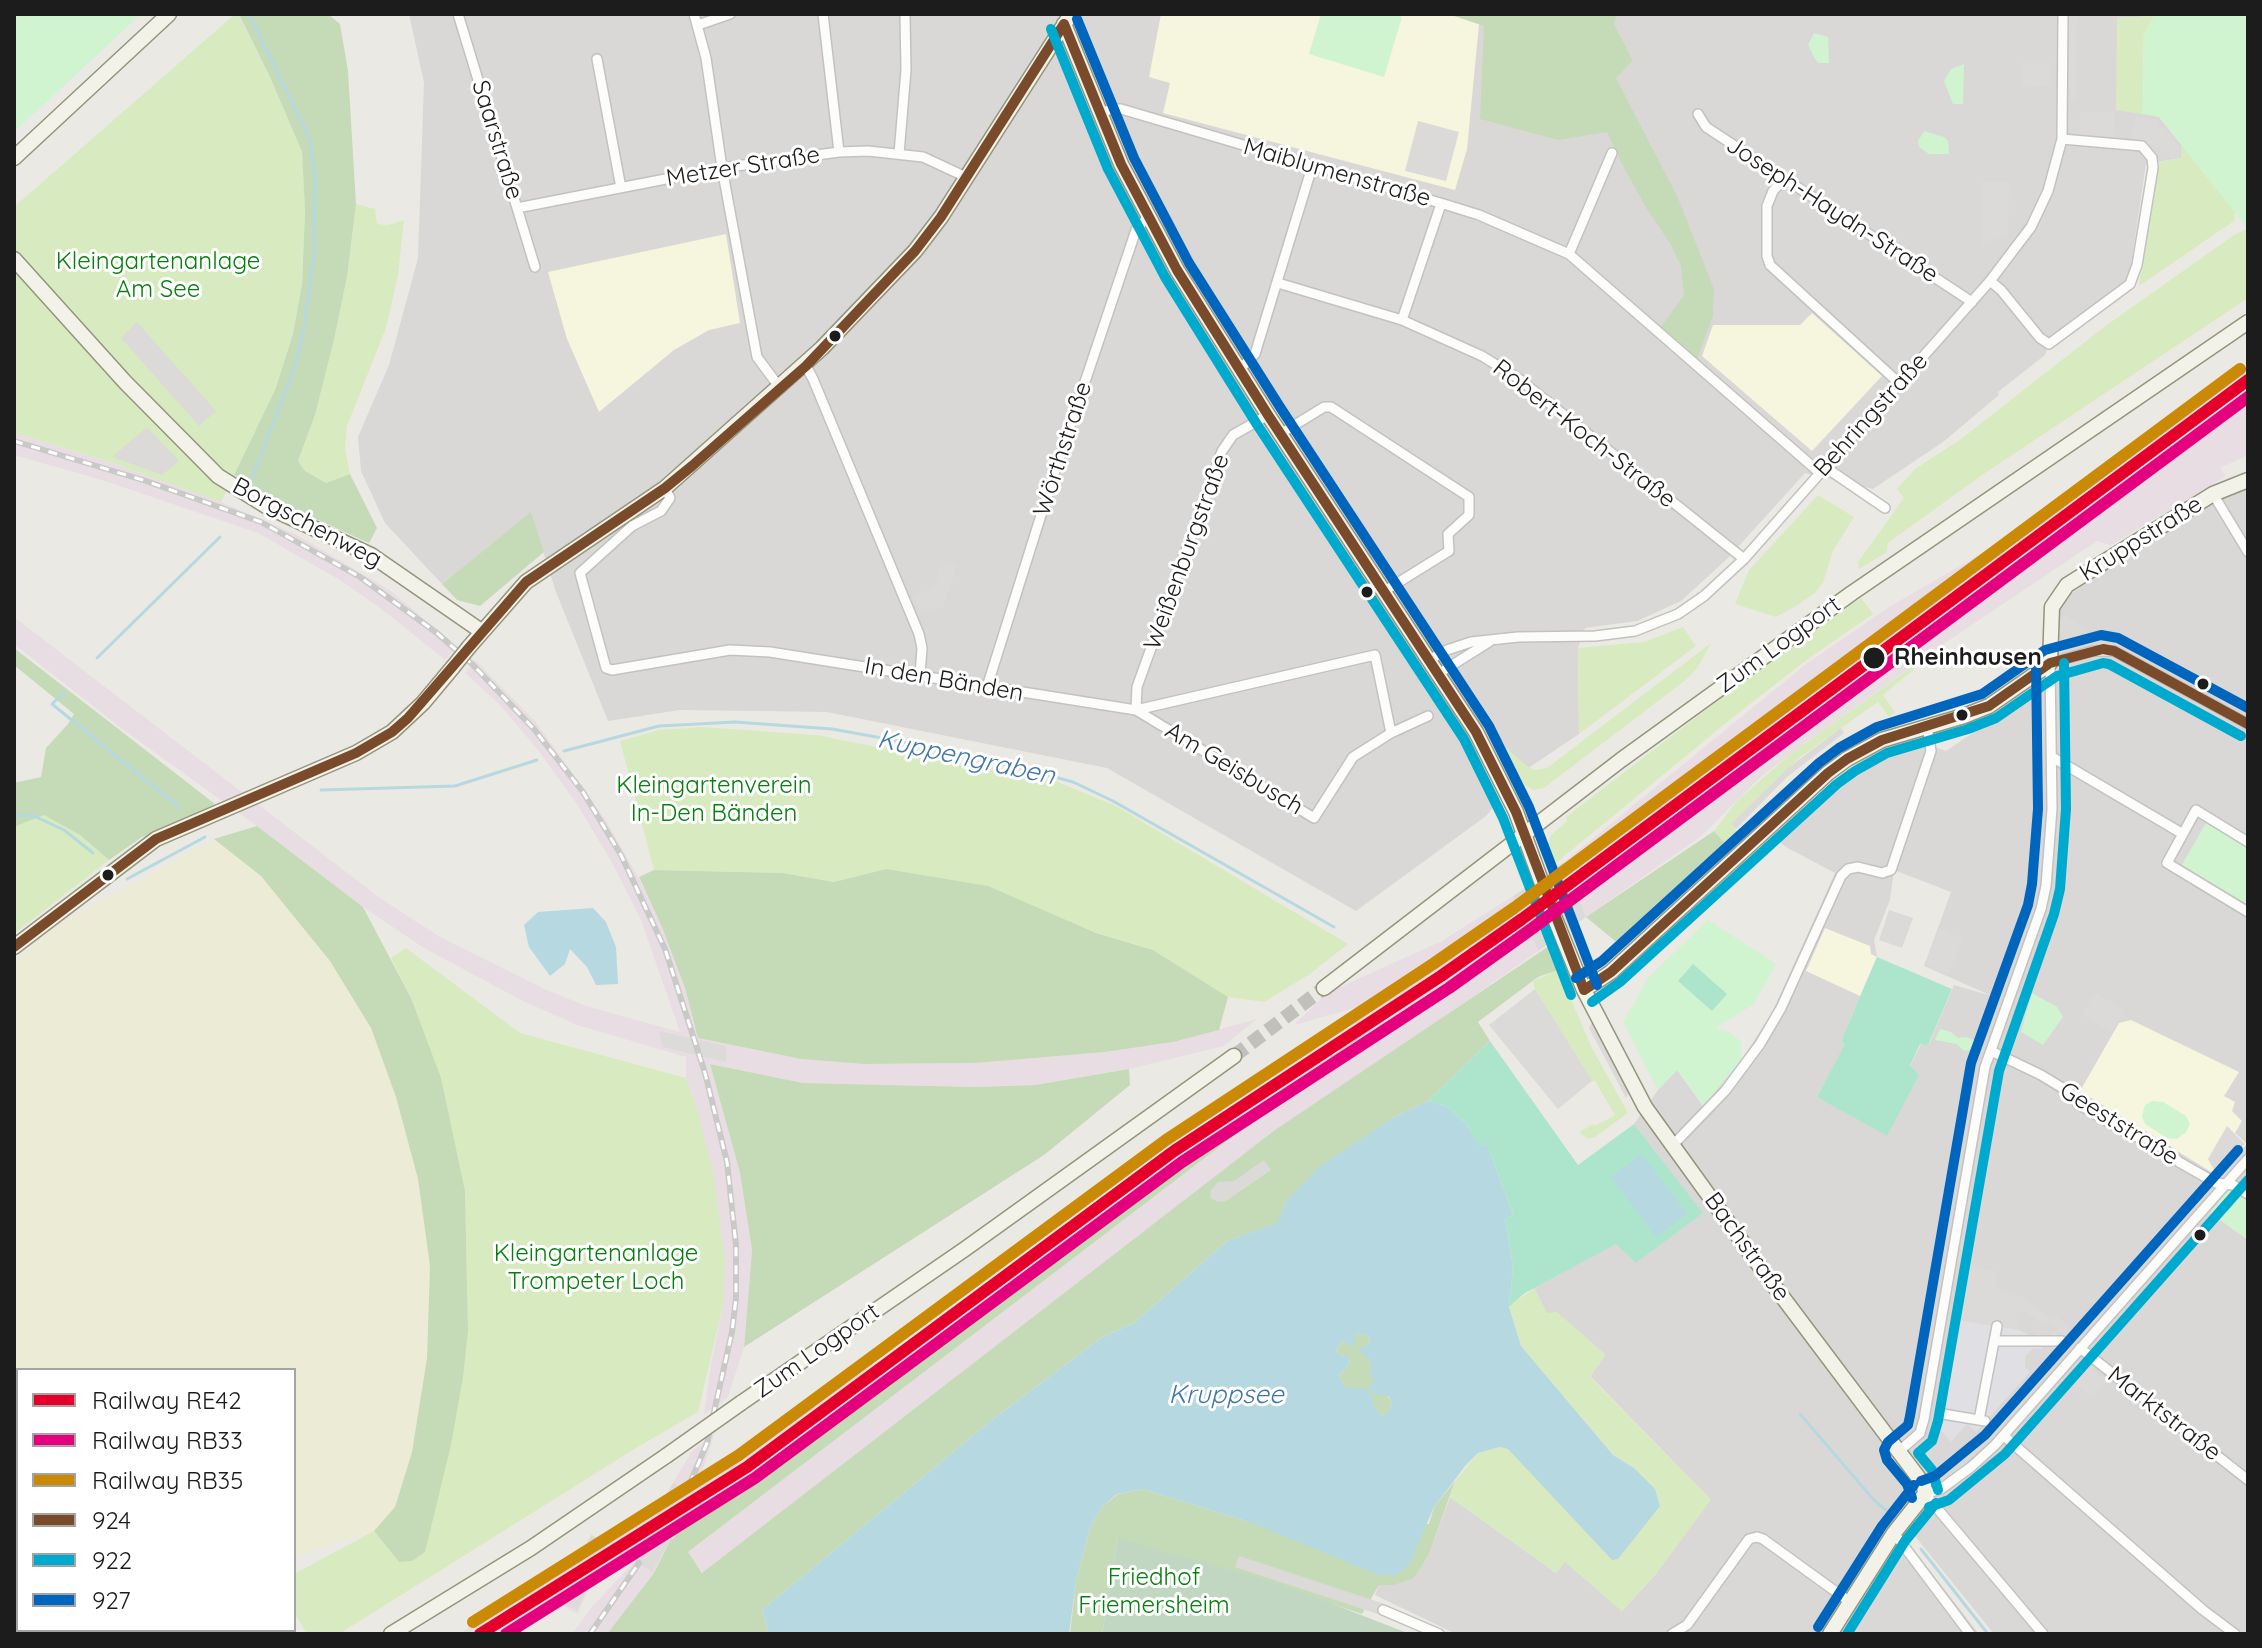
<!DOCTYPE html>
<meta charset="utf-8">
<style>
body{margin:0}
#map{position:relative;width:2262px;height:1648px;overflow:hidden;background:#ebe9e4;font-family:Quicksand,sans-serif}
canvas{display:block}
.frame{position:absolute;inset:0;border:16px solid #1c1c1c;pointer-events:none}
.legend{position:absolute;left:16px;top:1368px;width:280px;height:264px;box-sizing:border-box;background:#fff;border:2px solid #a4a4a4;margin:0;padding:10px 14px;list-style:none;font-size:24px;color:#1c1c1c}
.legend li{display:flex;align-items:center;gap:16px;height:40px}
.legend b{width:40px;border:2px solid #a4a4a4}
</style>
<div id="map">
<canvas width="2262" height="1648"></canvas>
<div class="frame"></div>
<ul class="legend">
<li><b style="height:10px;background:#e4002b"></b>Railway RE42</li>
<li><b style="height:10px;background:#e5007d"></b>Railway RB33</li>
<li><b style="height:10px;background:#cb8a06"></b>Railway RB35</li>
<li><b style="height:10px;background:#7a4b2a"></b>924</li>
<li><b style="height:10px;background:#00a9ce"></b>922</li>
<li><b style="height:10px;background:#0065bd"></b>927</li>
</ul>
</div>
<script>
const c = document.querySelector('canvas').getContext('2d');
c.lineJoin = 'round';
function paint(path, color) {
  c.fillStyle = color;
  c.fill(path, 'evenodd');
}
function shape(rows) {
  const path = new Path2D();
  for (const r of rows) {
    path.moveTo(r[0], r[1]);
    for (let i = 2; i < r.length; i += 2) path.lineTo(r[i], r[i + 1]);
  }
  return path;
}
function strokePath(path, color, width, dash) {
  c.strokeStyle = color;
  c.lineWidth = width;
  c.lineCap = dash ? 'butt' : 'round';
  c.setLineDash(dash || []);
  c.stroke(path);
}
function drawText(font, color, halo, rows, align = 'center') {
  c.font = font + ' Quicksand,sans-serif';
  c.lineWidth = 6;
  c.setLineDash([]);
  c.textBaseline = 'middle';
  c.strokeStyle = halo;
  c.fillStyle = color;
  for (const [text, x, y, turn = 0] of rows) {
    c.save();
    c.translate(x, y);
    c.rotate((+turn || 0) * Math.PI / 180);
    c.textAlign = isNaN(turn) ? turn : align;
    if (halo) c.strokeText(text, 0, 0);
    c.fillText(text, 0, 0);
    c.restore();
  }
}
paint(shape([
 [409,14,2155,14,2154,16,2117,18,2159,117,2182,145,2181,158,2146,164,2129,278,2050,340,2045,355,1998,392,1999,395,1943,442,1873,489,1805,473,1728,558,1681,601,1637,621,1585,628,1578,648,1579,734,1521,773,1486,816,1356,911,1107,768,827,712,680,710,608,721,556,592,531,513,442,584,385,523,361,471,358,437,389,365,418,258,424,83],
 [2248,487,2248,1634,1994,1634,1910,1530,1905,1538,1979,1634,1456,1634,1375,1595,1379,1585,1394,1585,1429,1554,1450,1497,1556,1573,1565,1561,1622,1611,1655,1575,1710,1499,1590,1376,1547,1314,1534,1288,1616,1243,1636,1262,1702,1213,1634,1124,1658,1090,1677,1070,1703,1106,1741,1060,1771,1015,1835,873,1786,847,1775,838,1848,770,1884,747,1911,739,1946,751,2035,691,2058,668,2060,601,2207,502],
 [1894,870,1951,892,1924,966,1992,996,1954,985,1929,1044,1921,1044,1910,1067,1919,1076,1817,1097,1846,1044,1841,1041,1877,957,1874,940,1890,900]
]), '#dad8d6');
paint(shape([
 [2248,368,2248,455,2220,468,2226,476,2111,545,2097,541,1927,655,1789,755,1761,777,1700,837,1586,917,1564,862,1806,664,1889,607,2026,528],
 [14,433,107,461,221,502,297,535,391,591,457,647,445,660,383,610,343,582,258,533,102,480,14,455],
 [14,617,380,898,440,937,547,990,586,1006,680,1032,641,920,611,861,577,804,538,750,500,705,465,673,475,660,535,721,605,819,638,877,662,926,685,988,699,1038,801,1059,862,1064,976,1063,1105,1052,1173,1042,1257,1019,1224,1046,1129,1069,1035,1085,974,1087,803,1083,710,1064,740,1173,752,1250,744,1347,728,1397,704,1414,711,1364,723,1306,697,1109,686,1078,686,1057,577,1025,523,1001,424,948,363,907,257,826,121,728,14,644],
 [1513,896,1538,951,1441,1019,703,1573,687,1553,1276,1104,1274,1100,1208,1143,744,1492,673,1535,654,1573,607,1634,572,1634,591,1608,633,1563,630,1560,591,1585,577,1614,558,1603,510,1634,459,1634,580,1558,591,1535,608,1542,655,1513,692,1451,715,1433,697,1486,908,1341,1193,1132,1370,1013,1365,1005,1294,1025,1327,993,1442,941]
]), '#e9dde4');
paint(shape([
 [1161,14,1480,14,1467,149,1455,190,1163,113,1170,83,1149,77],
 [726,234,740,323,709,330,674,350,599,412,567,339,548,272],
 [1812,313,1882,376,1812,451,1702,356,1713,325,1800,325],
 [1825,928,1870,946,1871,954,1877,957,1860,996,1806,971],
 [2131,1020,2239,1072,2224,1096,2235,1102,2232,1111,2242,1121,2235,1133,2247,1144,2216,1175,2080,1091,2119,1023]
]), '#f6f5de');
paint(shape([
 [214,839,261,876,330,961,371,1028,396,1097,418,1179,430,1266,427,1358,412,1452,395,1507,374,1531,294,1556,294,1370,18,1370,18,1518,14,1517,14,962,58,925]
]), '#ececd6');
paint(shape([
 [235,14,239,14,270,77,302,152,305,212,302,284,293,334,275,390,221,502,107,461,14,433,14,207],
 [2154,16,2144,34,2142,114,2116,110,2117,18],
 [2182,145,2235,212,2234,221,2139,286,2159,162,2181,158],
 [356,204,375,209,377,224,388,225,404,220,398,275,386,328,347,426,345,449,350,474,326,483,305,471,298,461,315,415,334,340,347,277],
 [2248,228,2248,298,1982,475,1888,543,1887,552,1859,569,1858,562,1904,498,1897,489,1915,469,1961,439,2104,327,2234,235],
 [1818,495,1854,517,1833,551,1823,583,1815,593,1796,606,1776,617,1735,604,1749,570],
 [1861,598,1873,614,1808,659,1737,714,1551,867,1546,850,1551,835,1567,821,1566,817,1733,689],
 [1683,627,1696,646,1579,734,1578,648,1644,642],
 [1711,643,1698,667,1687,679,1544,788,1533,790,1525,785,1496,742,1497,740,1527,766,1535,770,1547,768],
 [1917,663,1919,665,1883,695,1895,712,1889,717,1878,702,1799,758,1731,824,1739,835,1749,833,1731,850,1714,831,1737,801,1789,755],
 [703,727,816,735,966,765,1053,780,1116,806,1348,944,1310,974,1264,1002,1228,997,1153,950,886,869,834,882,783,873,654,870,620,741,659,730],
 [1834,752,1836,756,1796,789,1757,827,1754,823,1781,796],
 [44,815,80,835,109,860,14,934,14,827],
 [406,948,520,1033,686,1078,697,1109,713,1173,725,1261,723,1306,698,1412,636,1448,339,1634,307,1634,294,1613,294,1574,374,1531,399,1562,425,1552,468,1331,465,1191,411,998,391,958],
 [1558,970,1592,1048,1628,1113,1595,1137,1588,1139,1579,1132,1593,1124,1595,1126,1615,1115,1595,1081,1592,1081,1577,1060,1535,989,1533,981],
 [1534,1288,1547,1313,1557,1312,1606,1355,1590,1377,1711,1500,1655,1575,1622,1611,1565,1562,1556,1573,1450,1497,1455,1481,1478,1453,1500,1447,1508,1448,1613,1560,1634,1468,1613,1455,1521,1346,1509,1307],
 [14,1517,18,1518,18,1630,210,1630,210,1634,14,1634]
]), '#d8ebc0');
paint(shape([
 [239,14,328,14,340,24,348,71,356,204,347,277,334,340,315,415,298,461,305,471,326,483,350,474,377,528,369,543,276,501,234,475,275,390,293,334,302,284,305,212,302,152,270,77],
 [1448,14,1617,14,1614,24,1633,61,1616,78,1678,198,1714,289,1713,316,1697,359,1661,327,1684,295,1681,266,1670,243,1648,211,1623,166,1607,132,1558,140,1480,119,1484,26],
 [531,512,544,552,480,606,457,600,442,584],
 [14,648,215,804,158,834,142,837,109,860,80,835,44,815,14,827,14,783,41,777,46,748,68,724,74,714,14,665],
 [257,826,363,907,411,998,441,1078,465,1191,468,1331,463,1377,451,1445,425,1552,412,1561,399,1562,374,1531,395,1507,412,1452,427,1358,430,1266,418,1179,396,1097,371,1028,330,961,261,876,214,839],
 [1714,831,1731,850,1620,945,1586,917],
 [886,869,988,886,1096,933,1153,950,1228,997,1219,1030,1173,1042,1105,1052,976,1063,863,1064,801,1059,698,1038,685,988,662,927,639,877,654,870,783,873,834,882],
 [1549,946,1558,970,1538,977,1478,1022,1490,1041,1428,1101,1393,1118,1286,1201,1278,1223,1227,1241,1134,1323,1101,1338,992,1420,762,1610,769,1634,607,1634,654,1573,673,1535,744,1492,1208,1143,1274,1099,1277,1103,688,1552,702,1573,1275,1130],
 [710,1064,803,1083,974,1087,1035,1085,1129,1069,1130,1085,1044,1155,744,1347,752,1250,740,1173],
 [1356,1333,1368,1336,1370,1343,1368,1358,1375,1380,1392,1402,1389,1412,1382,1416,1359,1390,1345,1387,1339,1375,1350,1363,1348,1355,1340,1356,1336,1351,1342,1341,1350,1345],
 [1455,1481,1429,1554,1414,1578,1394,1585,1379,1585,1362,1614,1233,1571,1118,1539,1102,1634,1070,1634,1076,1581,1090,1528,1102,1507,1118,1494,1143,1489,1249,1522,1429,1524,1434,1507]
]), '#c5dbb7');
paint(shape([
 [1118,1538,1281,1584,1410,1634,1102,1634]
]), '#c2d7c2');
paint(shape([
 [14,14,141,14,14,132],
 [1321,14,1391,14,1402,17,1384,77,1309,54],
 [2155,14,2248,14,2248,229,2159,117,2142,114,2144,34],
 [1814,33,1828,37,1829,63,1818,63,1815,59,1808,45],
 [1964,64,1963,104,1953,104,1944,81,1951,69],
 [1924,131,1944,137,1948,141,1949,154,1929,154,1919,147,1918,141],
 [2206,823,2248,848,2248,909,2180,868],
 [1708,920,1776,964,1754,1004,1715,1028,1729,1032,1741,1042,1741,1060,1704,1106,1677,1070,1658,1090,1623,1022,1648,978],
 [2032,993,2057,1007,2063,1017,2043,1045,2021,1032],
 [1940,1029,1951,1032,1958,1038,1966,1037,1977,1041,1974,1049,1964,1051,1957,1044,1935,1040],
 [2152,1101,2163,1102,2186,1116,2190,1124,2186,1132,2177,1139,2167,1138,2145,1124,2142,1116,2145,1105],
 [2230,1188,2248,1198,2248,1240,2210,1213]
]), '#d0f3d0');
paint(shape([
 [1877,957,1952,989,1928,1045,1920,1044,1910,1066,1919,1075,1887,1136,1817,1097,1845,1044,1841,1041],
 [1693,964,1727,994,1712,1011,1678,981],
 [1490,1041,1578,1165,1634,1124,1703,1213,1636,1263,1616,1244,1525,1293,1509,1307,1513,1267,1505,1219,1513,1215,1487,1144,1479,1147,1467,1125,1448,1107,1428,1101]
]), '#ade5cc');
paint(shape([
 [2069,14,2077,14,2076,102,2068,102],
 [2023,61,2049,61,2049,86,2023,87],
 [2080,112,2115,112,2114,138,2079,138],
 [2135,117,2158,120,2157,127,2165,128,2180,146,2179,158,2172,158,2156,147,2130,142],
 [1418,121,1459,132,1446,181,1405,171],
 [1982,182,2009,182,2008,234,1982,245],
 [137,322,216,411,199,426,121,338],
 [147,427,179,461,162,475,112,457],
 [942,562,957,567,943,607,920,612,914,595,934,588],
 [2064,615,2087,628,2089,644,2068,648,2067,639,2059,639,2060,619],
 [1841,728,1844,733,1787,777,1736,829,1731,824,1788,768],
 [1889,910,1913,918,1902,948,1879,940],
 [1939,928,1963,938,1949,975,1926,964],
 [1535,989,1592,1081,1558,1109,1489,1025],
 [2095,993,2125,1010,2112,1032,2082,1015],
 [1593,1021,1630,1090,1626,1098,1589,1028],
 [2227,1126,2245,1144,2216,1173,2208,1159],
 [1264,1160,1271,1170,1226,1201,1218,1202,1210,1198,1211,1190,1218,1182,1234,1181],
 [1968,1198,1973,1201,1962,1265,1956,1262],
 [1967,1266,1997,1271,1995,1287,2023,1297,2052,1319,2056,1316,2071,1329,2065,1336,2049,1323,2045,1327,2024,1310,2018,1317,2016,1329,1958,1319],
 [2059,1353,2061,1360,2007,1421,2004,1416],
 [2081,1360,2107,1381,2093,1398,2066,1378],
 [1239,1556,1385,1604,1381,1615,1235,1567]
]), '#dbdad8');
paint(shape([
 [1959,1320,2020,1330,2032,1337,2038,1334,2049,1338,2054,1333,2062,1341,2055,1349,2050,1345,2045,1345,2041,1349,2033,1348,2025,1357,2025,1367,2030,1372,1976,1432,1967,1424,1951,1442,1940,1429]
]), '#dfdfe4');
paint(shape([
 [593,908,606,922,616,947,618,984,596,985,587,967,570,949,565,964,550,976,529,947,524,925,538,912],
 [1428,1101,1448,1107,1467,1125,1479,1146,1487,1144,1513,1215,1505,1219,1513,1267,1509,1307,1521,1346,1613,1455,1634,1468,1655,1489,1660,1506,1618,1559,1612,1560,1508,1449,1500,1447,1478,1453,1466,1465,1434,1507,1409,1565,1397,1575,1379,1575,1249,1522,1143,1489,1117,1494,1102,1507,1090,1528,1076,1581,1069,1634,769,1634,762,1610,992,1420,1101,1338,1134,1323,1227,1241,1277,1223,1286,1201,1320,1166,1393,1118],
 [1356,1333,1368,1336,1370,1343,1358,1350,1368,1358,1371,1368,1369,1374,1375,1380,1368,1387,1373,1394,1388,1396,1392,1402,1389,1411,1382,1416,1373,1405,1374,1399,1366,1389,1345,1387,1339,1375,1350,1363,1348,1354,1341,1356,1336,1351,1342,1341,1350,1346,1355,1345],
 [1642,1154,1687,1214,1656,1237,1611,1177]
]), '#b6d8e0');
paint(shape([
 [1564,862,1586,917,1538,951,1513,896],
 [659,1031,726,1046,726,1062,662,1047],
 [673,1483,696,1493,673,1540,671,1539,652,1572,633,1559],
 [591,1535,608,1543,577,1610,560,1602]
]), '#dcdbd9');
strokePath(shape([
 [249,14,310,139,315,178,314,252,304,329,295,367,252,478],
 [97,658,220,537],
 [65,692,52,704,178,806],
 [564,751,659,726,735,722,832,729,904,742,1026,769,1073,782,1113,801,1334,927],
 [321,790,455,786,537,760],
 [14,818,17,815,34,816,64,830,93,853],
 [127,879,205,837],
 [1800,1414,1874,1500,1888,1512],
 [1921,1549,1988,1634]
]), '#b6d8e0', 3);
strokePath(shape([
 [1234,1056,1324,988]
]), '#c2c0bc', 14, [14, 7]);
const street = shape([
 [458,14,535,267],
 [694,14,706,58,722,168,757,357,780,388],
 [823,14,839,152],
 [698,25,730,14],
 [597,59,621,188],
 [1100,113,1112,109,1121,109,1447,205,1479,215,1569,254,1820,473],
 [1698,114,1706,127,1972,302],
 [899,154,906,70,905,14],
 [1783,180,1773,191,1767,206,1767,256,1770,265,1899,383],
 [517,208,722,168,839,152,868,151,923,157,966,177],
 [1569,254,1612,153],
 [1990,281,2001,290,2040,338,2049,344,2130,284,2137,265,2153,168,2152,158,2142,146,2062,139],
 [1278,283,1402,320,1482,356,1519,379,1744,559],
 [1402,320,1441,204],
 [806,366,813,379,919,634,922,648,920,675],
 [1239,370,1255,354,1312,167],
 [1268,415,1233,435,1222,451,1137,687,1136,710,1314,818,1353,757,1391,733,1428,716],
 [1280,434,1324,407,1331,407,1469,497,1469,515,1448,534,1449,551,1383,592],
 [1825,467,1885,508],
 [665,488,670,498,661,511,632,526,580,573,606,668,612,670,730,650,770,652,1136,710,1375,655,1391,733],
 [2213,494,2248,552],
 [1429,660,1447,650,1471,642,1518,637,1595,636,1635,631,1678,614,1704,596,1744,559,1990,281,2031,227,2048,191,2062,139,2063,14],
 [1438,674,1489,642],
 [987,687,1053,477,1136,230,1148,217],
 [2052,757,2183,834],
 [2248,842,2196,810,2167,863,2248,912],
 [1991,1051,2041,1075,2069,1092,2078,1104,2132,1136,2143,1137,2171,1154,2179,1162,2216,1183,2233,1185,2248,1194],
 [1672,1146,1725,1091,1760,1044,1781,1008,1841,876,1848,869,1858,867,1882,873,1891,870,1931,751,1927,726],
 [1994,1341,2062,1341],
 [2080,1348,2248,1480],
 [1943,1414,1985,1421],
 [1979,1420,1997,1326],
 [2004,1436,2203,1610,2235,1634],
 [1898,1452,1920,1433,1924,1419,1985,1067,2041,909,2046,886,2052,809,2050,663,2093,651,2114,651,2248,724],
 [1894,1533,1970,1634],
 [1383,1610,1439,1634],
 [1672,1634,1687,1625,1749,1539,1757,1537,1763,1539,1850,1602],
 [2043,1634,1925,1494,1941,1489,1971,1467,1995,1445,2248,1159]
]);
const secondary = shape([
 [1064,24,1121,164,1177,270,1268,415,1476,732,1516,812,1553,914,1584,990,1645,1107,1769,1279,1924,1485,1925,1494,1894,1533,1830,1634],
 [14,158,169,14],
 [14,259,125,382,218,476,266,506,371,555,481,631],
 [469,647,526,582,665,488,822,348,915,251,941,217,1071,14],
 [14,947,156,839,356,753,392,732,423,703,453,667],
 [1324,988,1621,760,1852,593,2248,322],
 [1584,990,1611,972,1828,773,1847,759,1882,740,1964,716,1989,706,2044,668,2050,663,2052,607,2067,585,2213,494,2248,480],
 [741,1403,965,1249,1234,1056],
 [391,1634,531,1548,666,1456]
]);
strokePath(street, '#c3c2c0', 12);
strokePath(secondary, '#94957c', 17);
strokePath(street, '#fcfcfb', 9);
strokePath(secondary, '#f3f2e9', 14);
const rail = shape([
 [14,441,146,481,261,522,360,577,437,633,473,665,534,729,583,792,621,855,665,949,705,1073,727,1162,736,1245,736,1298,732,1332,707,1443,688,1488],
 [1537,907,1558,892],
 [1332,1054,1441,976],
 [590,1634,639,1563]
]);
strokePath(rail, '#c9c9c8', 6);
strokePath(rail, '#fff', 3, [9]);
const secondaryBridge = shape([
 [453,667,469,647],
 [666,1456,741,1403]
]);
strokePath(secondaryBridge, '#94957c', 17, []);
strokePath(secondaryBridge, '#f3f2e9', 14);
strokePath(shape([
 [1064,24,1121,164,1177,270,1268,415,1476,732,1516,812,1584,990],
 [14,947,156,839,356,753,392,732,408,718,526,582,665,488,692,466,806,366,915,251,941,217,1064,24],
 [1584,990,1611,972,1828,773,1847,759,1882,740,1989,706,2050,663,2103,649,2114,651,2248,724]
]), '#7a4b2a', 10);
strokePath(shape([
 [1051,29,1108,169,1165,277,1256,423,1464,739,1503,818,1571,995],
 [1592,1002,1620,982,1837,784,1855,771,1887,753,1968,729,1996,718,2057,676,2103,663,2109,664,2241,736],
 [1938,1490,1932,1470,1918,1453,1932,1441,1938,1421,1999,1071,2054,914,2060,889,2066,809,2064,663],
 [1929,1507,1949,1500,2005,1454,2248,1180],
 [1847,1634,1905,1541,1936,1503]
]), '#00a9ce', 10);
strokePath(shape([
 [1077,19,1134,158,1189,263,1280,407,1489,726,1529,807,1597,985],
 [1576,978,1602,961,1819,763,1839,748,1877,727,1982,694,2045,650,2101,635,2118,638,2248,708],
 [1921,1481,1935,1476,1985,1435,2238,1150],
 [1912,1498,1907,1484,1887,1460,1884,1450,1888,1442,1908,1425,1910,1416,1971,1063,2028,905,2032,884,2038,809,2036,663],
 [1818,1627,1882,1526,1914,1485]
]), '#0065bd', 10);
strokePath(shape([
 [480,1634,747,1467,1174,1151,1441,976,1522,919,2248,380]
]), '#e4002b', 12);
strokePath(shape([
 [506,1634,755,1478,1182,1162,1449,988,1530,930,2248,397]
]), '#e5007d', 12);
strokePath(shape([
 [473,1622,739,1455,1166,1140,1433,964,1514,908,2240,369]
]), '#cb8a06', 12);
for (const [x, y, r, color] of [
 [835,336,7,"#1c1c1c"],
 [1367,592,7,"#1c1c1c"],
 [1874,658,12,"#1c1c1c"],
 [2203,684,7,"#1c1c1c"],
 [1962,715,7,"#1c1c1c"],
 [108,875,7,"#1c1c1c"],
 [2200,1235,7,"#1c1c1c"]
]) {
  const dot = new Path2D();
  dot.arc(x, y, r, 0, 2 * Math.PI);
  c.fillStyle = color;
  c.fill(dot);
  strokePath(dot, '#fff', 3);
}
drawText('24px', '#1c1c1c', '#fff', [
 ["Saarstraße",497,140,73],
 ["Metzer Straße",743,167,-9],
 ["Maiblumenstraße",1337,173,16],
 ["Joseph-Haydn-Straße",1832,210,33],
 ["Behringstraße",1871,415,-48],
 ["Robert-Koch-Straße",1584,434,38],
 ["Wörthstraße",1063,449,-72],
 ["Borgschenweg",307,523,28],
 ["Kruppstraße",2141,539,-32],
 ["Weißenburgstraße",1187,552,-70],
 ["Zum Logport",1779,645,-36],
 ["In den Bänden",944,680,10],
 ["Am Geisbusch",1234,769,31],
 ["Geeststraße",2119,1124,32],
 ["Bachstraße",1747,1247,54],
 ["Zum Logport",817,1351,-35],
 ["Marktstraße",2164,1414,38]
]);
drawText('24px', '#067f0e', '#fff', [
 ["Kleingartenanlage",158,262],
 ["Am See",158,290],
 ["Kleingartenverein",714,786],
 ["In-Den Bänden",714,814],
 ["Kleingartenanlage",596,1254],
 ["Trompeter Loch",596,1282],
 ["Friedhof",1154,1578],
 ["Friemersheim",1154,1606]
]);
drawText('bold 24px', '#1c1c1c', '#fff', [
 ["Rheinhausen",1894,658]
], 'left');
drawText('italic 26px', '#4177a8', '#fff', [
 ["Kuppengraben",966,758,12],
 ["Kruppsee",1226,1395]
]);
</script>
